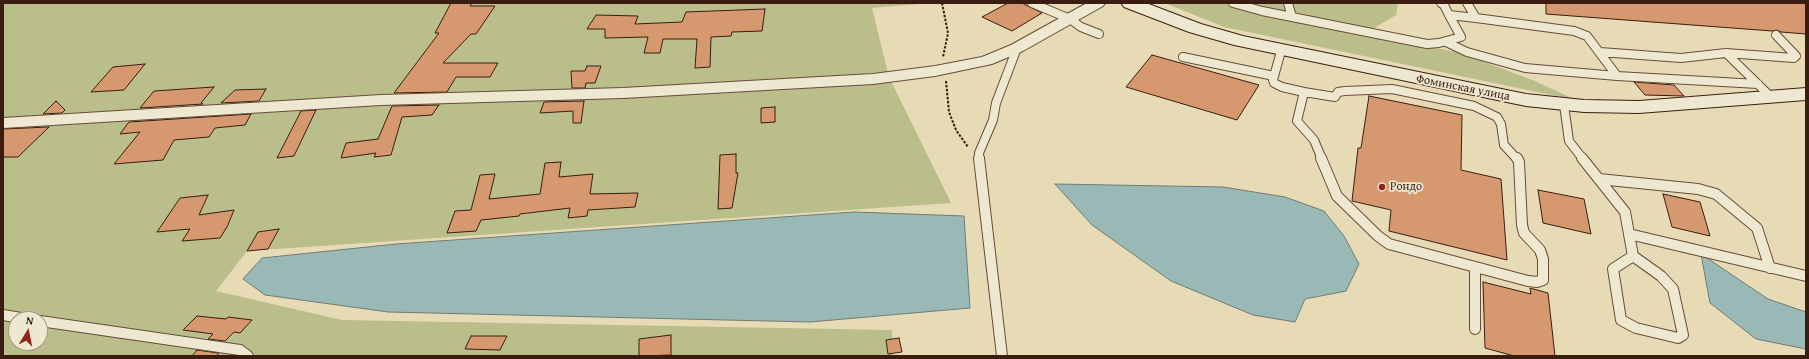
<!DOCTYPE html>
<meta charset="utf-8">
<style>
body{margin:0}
#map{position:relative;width:1809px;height:359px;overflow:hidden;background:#e7dbb6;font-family:"Gentium Book Plus",serif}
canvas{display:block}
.frame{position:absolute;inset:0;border:4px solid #3b1c10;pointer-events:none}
.north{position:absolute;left:8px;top:311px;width:40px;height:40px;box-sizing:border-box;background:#efe8d0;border:1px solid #a79683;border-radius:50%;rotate:10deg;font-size:11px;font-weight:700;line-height:16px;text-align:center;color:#3b1c10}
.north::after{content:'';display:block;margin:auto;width:14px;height:18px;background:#8f2418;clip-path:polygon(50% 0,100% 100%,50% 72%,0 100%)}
</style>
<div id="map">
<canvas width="1809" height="359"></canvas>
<div class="frame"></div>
<div class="north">N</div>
</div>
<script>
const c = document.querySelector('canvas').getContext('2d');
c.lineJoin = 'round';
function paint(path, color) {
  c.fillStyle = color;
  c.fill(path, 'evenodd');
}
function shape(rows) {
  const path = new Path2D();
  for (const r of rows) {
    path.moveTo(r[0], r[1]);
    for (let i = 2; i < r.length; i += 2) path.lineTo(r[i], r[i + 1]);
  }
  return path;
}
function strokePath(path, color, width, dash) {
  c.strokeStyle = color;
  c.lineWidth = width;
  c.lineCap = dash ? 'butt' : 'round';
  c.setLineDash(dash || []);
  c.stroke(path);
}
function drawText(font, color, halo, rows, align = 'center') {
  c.font = font + ' "Gentium Book Plus",serif';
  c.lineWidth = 3.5;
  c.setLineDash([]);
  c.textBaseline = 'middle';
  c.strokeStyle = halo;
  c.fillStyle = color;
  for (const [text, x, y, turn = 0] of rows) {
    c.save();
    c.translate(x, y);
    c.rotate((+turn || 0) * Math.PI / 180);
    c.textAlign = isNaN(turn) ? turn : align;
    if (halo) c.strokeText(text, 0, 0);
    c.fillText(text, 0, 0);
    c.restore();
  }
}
paint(shape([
 [3,3,931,3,872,8,889,77,951,203,247,251,216,291,342,320,892,330,893,356,3,356],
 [16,319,40,319,40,343,16,343],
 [1165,3,1398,3,1396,15,1362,35,1458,52,1535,81,1576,100,1224,27]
]), '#babe8b');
const water = shape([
 [1055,184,1223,187,1285,197,1324,211,1344,236,1359,264,1346,291,1305,299,1295,322,1253,315,1171,281,1092,225,1055,184],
 [854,212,964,216,970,308,810,322,388,312,265,295,243,279,262,258,396,244,854,212],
 [1701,254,1768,299,1806,312,1806,349,1756,339,1710,303,1701,254]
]);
paint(water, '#99b9b7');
strokePath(water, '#737a74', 1);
const building = shape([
 [451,3,472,3,470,6,495,6,476,34,471,34,443,63,498,63,490,77,456,77,447,92,394,93,439,33,435,33,451,3],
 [1008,3,1022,3,1042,13,1012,31,982,17,1008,3],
 [1546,3,1806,3,1806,34,1781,32,1777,30,1772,31,1546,14,1546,3],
 [765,9,762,31,732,32,731,36,711,37,710,67,695,68,697,39,663,39,660,53,644,53,648,37,605,38,605,29,587,29,596,15,638,16,635,24,682,22,686,12,765,9],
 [1152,55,1259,85,1237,120,1126,87,1152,55],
 [145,64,124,90,91,92,113,67,145,64],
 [587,66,601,66,595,83,586,83,585,88,572,88,571,71,585,71,587,66],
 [1634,82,1674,85,1684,96,1645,95,1634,82],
 [214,87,201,103,203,104,140,108,154,91,214,87],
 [266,89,259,101,221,103,235,90,266,89],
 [1369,96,1462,115,1461,170,1501,179,1507,260,1389,231,1391,210,1352,201,1358,148,1361,148,1369,96],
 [56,101,65,110,62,113,43,114,56,101],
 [584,101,581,123,573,123,573,111,540,113,544,102,584,101],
 [439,105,432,115,402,117,391,155,374,157,376,153,341,158,346,143,378,139,392,106,439,105],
 [775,107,775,122,761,123,761,108,775,107],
 [316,110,294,156,277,158,301,111,316,110],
 [251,114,245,125,215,128,209,137,174,140,163,160,114,164,140,132,120,134,129,122,251,114],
 [49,127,18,157,3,157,3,129,49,127],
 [736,154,736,173,738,173,732,208,718,209,720,155,736,154],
 [561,162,559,177,593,174,590,194,638,193,635,207,588,210,587,216,568,218,570,208,520,214,519,216,481,220,476,231,447,233,455,211,471,210,480,175,495,174,489,199,540,194,545,163,561,162],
 [1538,190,1584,199,1591,234,1543,223,1538,190],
 [1663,194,1700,202,1710,236,1672,227,1663,194],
 [208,195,199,215,234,210,227,227,220,238,182,241,190,229,157,232,180,198,208,195],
 [279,229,268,249,247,251,258,232,279,229],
 [1483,282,1531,294,1530,288,1548,293,1555,356,1514,356,1485,348,1483,282],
 [197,316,226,319,228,317,252,320,240,333,234,332,225,341,208,339,213,334,183,330,197,316],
 [671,335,671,355,639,356,639,339,671,335],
 [471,336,507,336,500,350,465,349,471,336],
 [899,338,902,352,888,354,886,340,899,338],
 [197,350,218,353,218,356,192,356,197,350]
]);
paint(building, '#d6996f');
strokePath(building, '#3b1c10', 1);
const laneFar1 = shape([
 [1032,3,1070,19,1081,27,1099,34],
 [1233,3,1262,11,1427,44,1439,43,1461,37,1449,15,1476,18],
 [1288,3,1292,17],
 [1441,3,1444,5,1449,15],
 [1467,3,1476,18,1574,31,1587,36,1617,76,1758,84],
 [1446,42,1467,52,1525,68,1617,76],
 [1281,51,1273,80,1274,83,1282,87,1304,92],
 [1600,52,1681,58,1726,53,1794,58,1796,56,1776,35],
 [1726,53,1771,97],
 [1183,57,1274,76],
 [1304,92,1335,97,1338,92,1345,91,1392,89,1474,106,1497,117,1501,124,1504,145,1517,159],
 [1304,92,1297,121,1314,140,1322,159],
 [1564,105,1569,141,1583,159],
 [979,159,979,153,993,120,996,103,1017,48]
]);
const lane = shape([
 [979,158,1002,356],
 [1321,158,1337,196,1378,236,1389,244,1528,281,1537,282,1543,280,1543,259,1540,250,1524,233,1522,225,1519,162,1517,158],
 [1582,158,1625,212,1633,256],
 [1599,179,1698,189,1716,194,1757,228,1770,268],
 [1629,234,1806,276],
 [1633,256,1661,276,1673,289,1683,335,1678,338,1636,328,1621,320,1613,269,1633,256],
 [1475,267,1475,329],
 [3,315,27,319],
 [40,321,240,350,248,356]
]);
const street = shape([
 [1087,3,1105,3,1103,6,1023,51,992,64,935,76,873,84,623,98,381,105,3,128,3,118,381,95,623,88,873,74,935,66,982,57,1011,45,1087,3]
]);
const secondary = shape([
 [1121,3,1146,3,1201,24,1243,36,1526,94,1584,100,1639,101,1806,88,1806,100,1639,113,1584,112,1526,106,1234,45,1189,32,1124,7,1121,3]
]);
strokePath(laneFar1, '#664c3a', 10);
strokePath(lane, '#664c3a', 12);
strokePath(street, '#664c3a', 2);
strokePath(secondary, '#3b1c10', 2);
strokePath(shape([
 [942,3,948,33,943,57],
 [946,81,949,112,956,130,968,147]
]), '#3b1c10', 2, [2.5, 1.5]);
strokePath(laneFar1, '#efe8d0', 8);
strokePath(lane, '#efe8d0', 10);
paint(street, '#efe8d0');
paint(secondary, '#efe8d0');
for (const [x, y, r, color] of [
 [1382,187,4,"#8f2418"]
]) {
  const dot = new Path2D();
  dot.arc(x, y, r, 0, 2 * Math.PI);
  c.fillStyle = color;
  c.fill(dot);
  strokePath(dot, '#efe8d0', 1.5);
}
drawText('12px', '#3b1c10', '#efe8d0', [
 ["Фоминская улица",1463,88,11]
]);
drawText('12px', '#3b1c10', '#efe8d0', [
 ["Рондо",1390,187]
], 'left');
</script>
